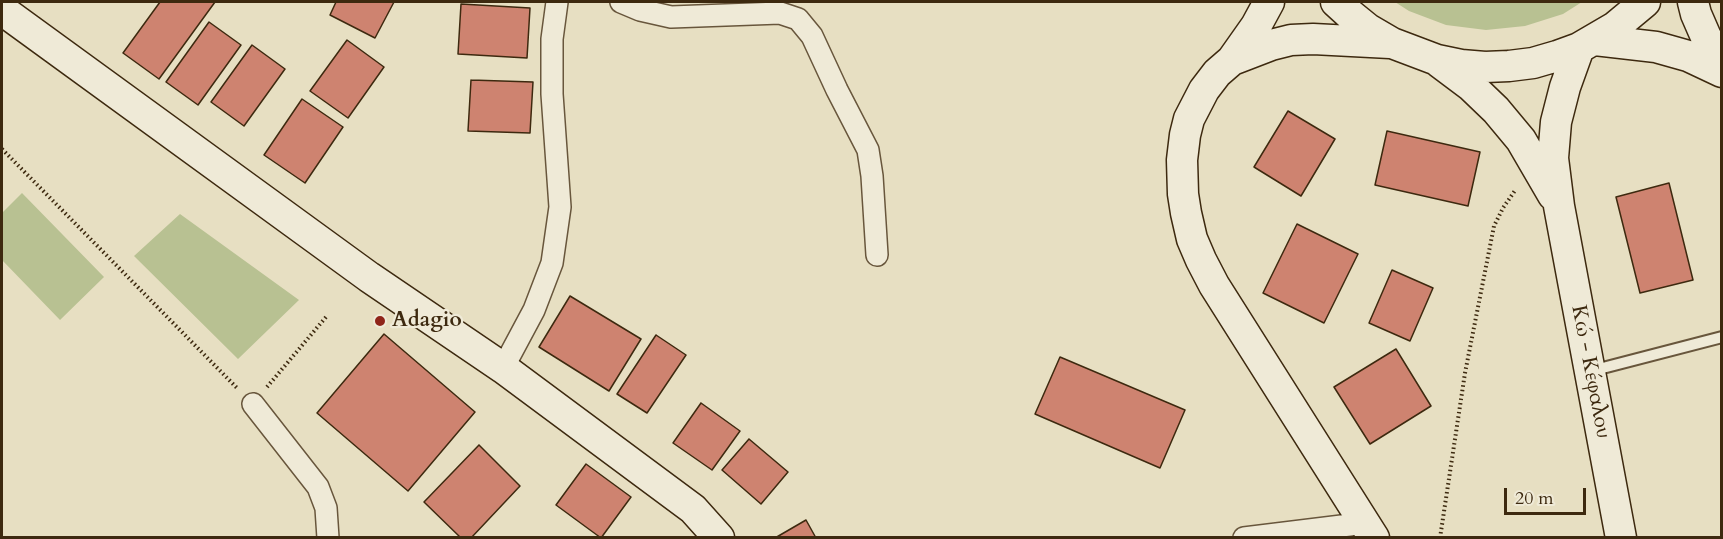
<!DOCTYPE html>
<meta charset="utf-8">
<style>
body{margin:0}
#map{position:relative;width:1723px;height:539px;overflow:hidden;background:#e7dfc2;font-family:Cardo,serif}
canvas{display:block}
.frame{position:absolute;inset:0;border:3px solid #3d290f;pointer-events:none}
.scale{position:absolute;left:1504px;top:488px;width:82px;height:27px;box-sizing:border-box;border:3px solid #3d290f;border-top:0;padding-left:8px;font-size:18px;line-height:21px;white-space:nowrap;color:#3d290f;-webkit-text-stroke:4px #efead7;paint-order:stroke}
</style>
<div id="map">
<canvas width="1723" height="539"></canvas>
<div class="frame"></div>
<div class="scale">20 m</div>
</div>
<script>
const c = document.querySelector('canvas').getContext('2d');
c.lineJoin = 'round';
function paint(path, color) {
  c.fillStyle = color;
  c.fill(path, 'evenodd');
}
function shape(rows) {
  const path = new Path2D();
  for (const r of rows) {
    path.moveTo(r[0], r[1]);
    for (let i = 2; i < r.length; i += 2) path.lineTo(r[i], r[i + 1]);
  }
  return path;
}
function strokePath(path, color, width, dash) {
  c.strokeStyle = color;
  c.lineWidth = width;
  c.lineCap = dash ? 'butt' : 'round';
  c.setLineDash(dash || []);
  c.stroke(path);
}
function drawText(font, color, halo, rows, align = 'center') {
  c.font = font + ' Cardo,serif';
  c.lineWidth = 4.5;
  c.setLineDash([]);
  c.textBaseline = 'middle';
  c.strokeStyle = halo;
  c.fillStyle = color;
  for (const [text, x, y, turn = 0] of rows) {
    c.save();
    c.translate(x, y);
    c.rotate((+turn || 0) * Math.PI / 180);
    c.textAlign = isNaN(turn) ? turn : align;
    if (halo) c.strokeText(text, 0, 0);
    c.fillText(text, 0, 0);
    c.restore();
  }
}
paint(shape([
 [1395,2,1582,2,1563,14,1525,26,1486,30,1446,25,1409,11],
 [22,193,104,277,60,320,2,260,2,213],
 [180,214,299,300,238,359,134,256]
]), '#b8c192');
const building = shape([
 [160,2,215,2,159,79,123,53,160,2],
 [336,2,394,2,375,38,330,15,336,2],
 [461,4,530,8,527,58,458,54,461,4],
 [209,22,241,45,198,105,166,82,209,22],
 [347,40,384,67,348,118,310,91,347,40],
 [252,45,285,69,244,126,211,102,252,45],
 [471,80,533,82,530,133,468,131,471,80],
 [302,99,343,127,305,183,264,155,302,99],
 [1288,111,1335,139,1301,196,1254,167,1288,111],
 [1387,131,1480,152,1468,206,1375,185,1387,131],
 [1669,183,1693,280,1640,293,1616,197,1669,183],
 [1297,224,1358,254,1324,323,1263,293,1297,224],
 [1392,270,1433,288,1410,341,1369,323,1392,270],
 [570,296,641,339,609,391,539,347,570,296],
 [384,334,475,412,408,491,317,413,384,334],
 [656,335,686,355,647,413,617,394,656,335],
 [1396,349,1431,406,1370,444,1334,387,1396,349],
 [1060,357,1185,410,1160,468,1035,414,1060,357],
 [701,403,740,431,712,470,673,443,701,403],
 [749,439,788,472,761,504,722,470,749,439],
 [479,445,520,486,471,538,461,538,424,502,479,445],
 [586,464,631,497,601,538,556,505,586,464],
 [806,520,816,538,775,538,806,520]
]);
paint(building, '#ce8370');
strokePath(building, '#3d290f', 1.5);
const lane = shape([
 [1591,371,1722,337]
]);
const street = shape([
 [621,2,640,10,671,17,780,13,798,19,812,36,837,90,868,150,872,176,877,255],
 [503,368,534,310,552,263,560,207,552,94,552,39,557,2],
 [253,404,318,487,326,508,328,538],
 [1244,538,1366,523]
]);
const secondary = shape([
 [1269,2,1256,26,1232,60,1217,73,1204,90,1189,119,1185,135,1182,160,1183,194,1186,213,1192,239,1201,260,1214,285,1374,538],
 [1336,2,1347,12,1368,29,1392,43,1437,60,1461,65,1485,67,1509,66,1533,63,1557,56,1579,48,1615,27,1645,2],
 [1693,2,1696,14,1706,37,1722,61],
 [2,10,369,277,503,368,693,509,719,538],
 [1595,40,1656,47,1688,56,1722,72],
 [1579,48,1565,87,1556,122,1553,158,1559,206,1621,538],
 [1232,60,1271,45,1291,40,1313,39,1390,43],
 [1439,62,1471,86,1496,110,1521,140,1553,195]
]);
strokePath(lane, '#68563c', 14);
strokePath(street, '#68563c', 24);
strokePath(secondary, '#3d290f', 33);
strokePath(shape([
 [2,149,238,389],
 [267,387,326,317],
 [1440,538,1465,373,1494,226,1503,208,1516,189]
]), '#3d290f', 4, [1.5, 3]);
strokePath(lane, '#efead7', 10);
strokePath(street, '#efead7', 21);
strokePath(secondary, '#efead7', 30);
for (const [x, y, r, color] of [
 [380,321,6,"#8f2418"]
]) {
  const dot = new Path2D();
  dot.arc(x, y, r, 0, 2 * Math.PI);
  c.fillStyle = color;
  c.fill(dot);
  strokePath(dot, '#efead7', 2);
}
drawText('bold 21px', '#3d290f', '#efead7', [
 ["Adagio",392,321]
], 'left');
drawText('21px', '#3d290f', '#efead7', [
 ["Κώ - Κέφαλου",1590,372,79]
]);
</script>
